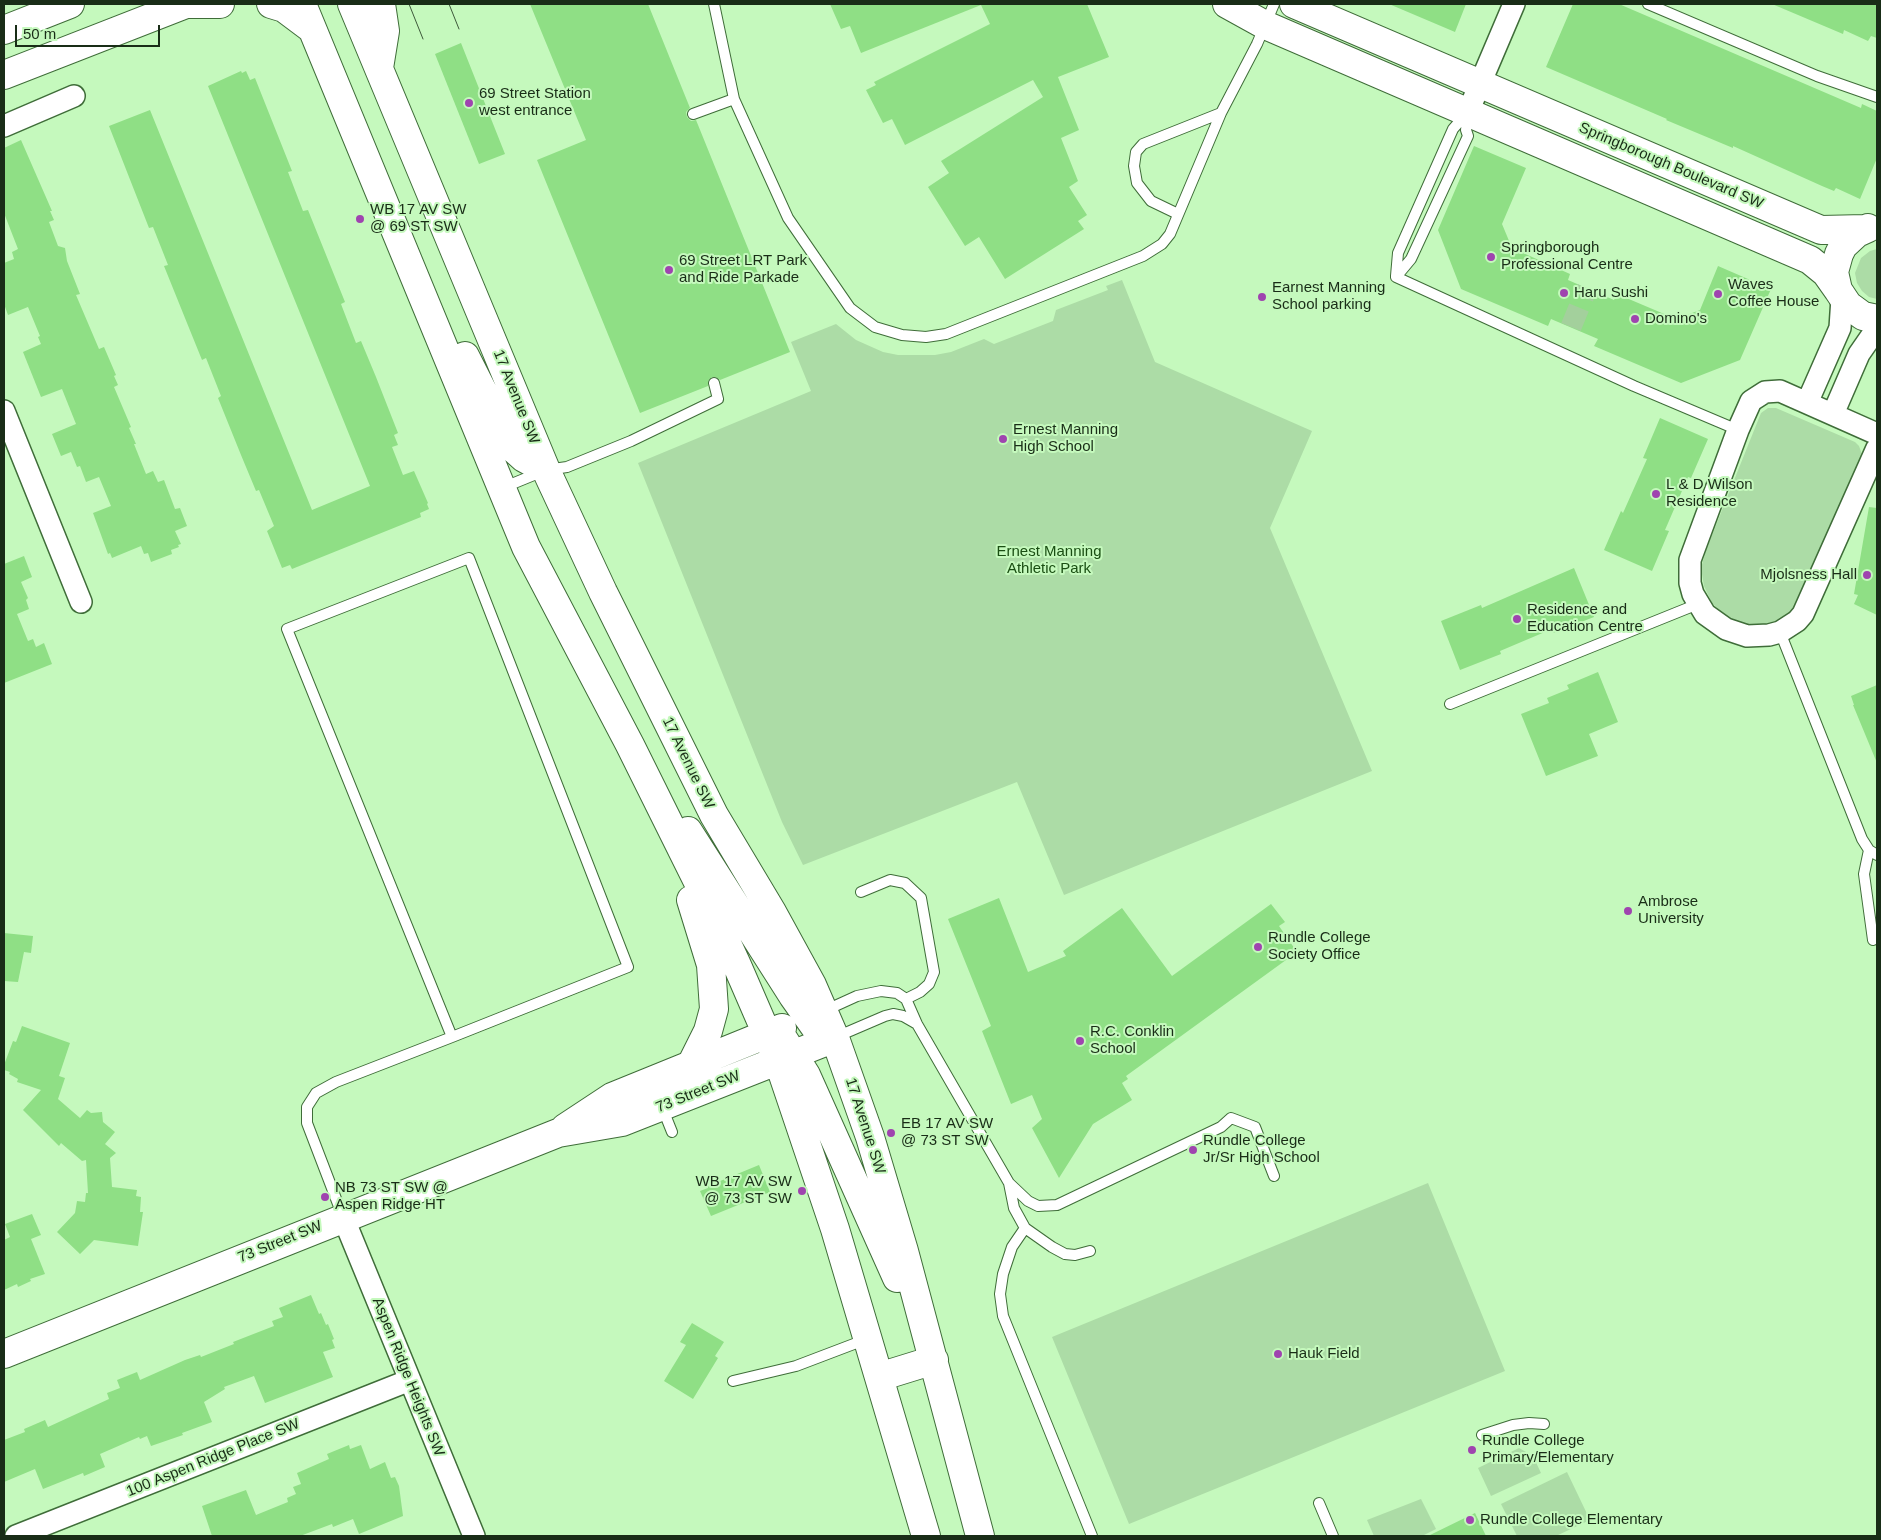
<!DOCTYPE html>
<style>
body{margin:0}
#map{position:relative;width:1881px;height:1540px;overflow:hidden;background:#c5f9bd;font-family:Helvetica,sans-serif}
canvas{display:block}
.frame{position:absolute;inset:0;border:5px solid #192d17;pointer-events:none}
.scale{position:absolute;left:15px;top:25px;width:145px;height:22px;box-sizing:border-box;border:2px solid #192d17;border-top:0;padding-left:6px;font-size:15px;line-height:18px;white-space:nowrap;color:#192d17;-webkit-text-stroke:4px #c5f9bd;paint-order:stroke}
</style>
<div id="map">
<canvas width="1881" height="1540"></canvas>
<div class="frame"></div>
<div class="scale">50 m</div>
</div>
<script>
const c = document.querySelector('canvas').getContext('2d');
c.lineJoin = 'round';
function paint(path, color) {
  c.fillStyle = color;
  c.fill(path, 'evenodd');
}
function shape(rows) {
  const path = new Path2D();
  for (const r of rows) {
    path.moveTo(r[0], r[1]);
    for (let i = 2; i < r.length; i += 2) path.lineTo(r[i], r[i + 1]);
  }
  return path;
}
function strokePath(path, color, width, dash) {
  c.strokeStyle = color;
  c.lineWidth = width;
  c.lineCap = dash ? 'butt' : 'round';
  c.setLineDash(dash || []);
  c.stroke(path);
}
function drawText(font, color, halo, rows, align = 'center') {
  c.font = font + ' Helvetica,sans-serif';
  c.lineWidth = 4;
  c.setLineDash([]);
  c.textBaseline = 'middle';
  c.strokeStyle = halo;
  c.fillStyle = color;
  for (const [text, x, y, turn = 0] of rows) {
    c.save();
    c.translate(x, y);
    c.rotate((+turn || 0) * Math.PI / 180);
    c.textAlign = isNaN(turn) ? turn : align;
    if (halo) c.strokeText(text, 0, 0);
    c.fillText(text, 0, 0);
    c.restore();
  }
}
paint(shape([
 [1877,249,1877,299,1869,297,1862,291,1857,283,1855,273,1861,258,1870,251],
 [1122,280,1155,362,1312,431,1270,528,1372,771,1064,895,1017,782,803,865,782,822,638,463,811,391,791,342,836,324,856,340,883,352,898,355,935,355,951,352,984,339,994,344,1053,321,1056,310,1108,290,1106,286],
 [1768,408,1776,408,1855,442,1859,446,1863,457,1794,609,1779,620,1761,625,1742,624,1725,616,1712,603,1704,586,1701,568,1706,550,1761,413],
 [1428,1183,1505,1371,1129,1524,1052,1337],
 [1519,1448,1533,1456,1541,1473,1491,1496,1478,1468],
 [1567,1472,1590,1520,1556,1536,1517,1536,1501,1504],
 [1421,1499,1436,1529,1422,1536,1374,1536,1367,1520]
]), '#acdca6');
paint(shape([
 [530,4,648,4,690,108,686,112,687,117,691,121,696,120,790,352,720,380,716,377,712,377,708,381,708,386,640,413,537,160,586,140],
 [830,4,1087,4,1109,57,1058,77,1079,130,1061,138,1078,181,1069,187,1087,215,1078,221,1084,229,1005,279,979,237,965,246,928,187,949,173,941,161,1043,97,1033,80,905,145,892,119,883,123,866,90,876,85,874,82,990,24,981,5,861,53,850,26,841,29],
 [1389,4,1466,4,1455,32],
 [1573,4,1619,4,1861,108,1862,104,1877,111,1877,158,1860,199,1836,188,1834,191,1822,186,1733,146,1733,148,1666,120,1667,119,1546,67],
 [1772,4,1877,4,1877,38,1871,36,1868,41,1844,30,1843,34],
 [461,43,505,154,479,164,435,54],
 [241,71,242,73,246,71,250,80,255,78,292,171,288,172,303,211,308,210,345,302,341,304,356,343,361,341,376,377,398,433,394,435,398,445,392,447,403,475,414,471,428,503,427,504,429,509,420,513,421,517,292,569,290,565,282,568,267,531,274,526,259,490,256,491,241,455,218,398,221,396,206,358,202,360,187,323,164,266,168,265,153,227,149,228,109,126,150,110,312,510,370,486,208,86],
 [21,140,52,211,50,211,54,220,49,222,58,246,65,248,67,261,80,294,76,295,99,349,104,347,116,375,114,376,118,385,114,387,131,427,129,428,136,444,134,444,146,474,153,471,158,482,164,480,175,509,180,508,187,526,175,531,181,544,178,545,179,547,171,550,172,554,151,562,148,553,144,554,141,546,112,558,110,553,108,554,93,513,111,506,99,477,86,482,80,466,77,467,71,452,61,456,52,434,76,424,62,389,41,397,23,352,41,344,38,337,40,336,28,307,8,315,4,304,4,263,14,259,12,252,18,249,4,213,4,148],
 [1474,146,1526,168,1502,224,1512,248,1570,274,1568,280,1614,300,1617,294,1676,319,1700,310,1718,266,1771,289,1740,360,1681,383,1594,346,1598,339,1551,319,1548,326,1461,289,1438,230],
 [1660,418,1708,439,1691,478,1688,477,1665,530,1669,531,1652,571,1604,550,1621,511,1623,513,1647,459,1643,458],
 [1869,507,1877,508,1877,615,1854,604,1858,595,1854,594],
 [24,556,32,577,21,582,28,598,26,600,29,609,17,614,28,641,33,639,36,647,44,643,52,664,4,683,4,564],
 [1574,568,1594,617,1553,633,1552,629,1500,651,1501,654,1460,670,1441,621,1481,605,1482,608],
 [1598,672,1618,722,1589,734,1598,756,1546,776,1521,714,1549,703,1547,698,1569,689,1567,685],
 [1877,685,1877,763,1853,705,1854,705,1851,696],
 [999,898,1028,972,1066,956,1063,951,1122,908,1172,976,1271,904,1285,922,1279,926,1297,952,1126,1076,1128,1079,1122,1083,1132,1100,1093,1124,1059,1178,1032,1128,1042,1119,1032,1095,1011,1104,982,1031,991,1026,948,919],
 [4,933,33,936,31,953,24,952,18,982,4,981],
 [22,1026,70,1043,59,1076,65,1078,58,1099,80,1118,87,1110,91,1113,102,1112,103,1122,115,1132,105,1144,116,1153,110,1158,112,1187,137,1190,136,1196,141,1197,140,1212,143,1212,138,1246,94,1240,80,1254,57,1232,75,1213,77,1201,85,1202,86,1193,88,1193,86,1160,82,1161,61,1143,59,1146,23,1110,41,1090,17,1082,18,1079,9,1074,10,1072,4,1070,4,1065,13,1041,16,1042],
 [759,1165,770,1192,711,1216,700,1191,708,1188,708,1186],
 [32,1214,41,1235,31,1239,45,1274,30,1279,31,1281,18,1287,17,1284,4,1290,4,1240,10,1237,5,1224],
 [311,1295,319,1314,321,1313,326,1325,328,1324,334,1339,332,1340,335,1348,323,1352,333,1377,265,1403,254,1376,224,1387,225,1389,204,1402,212,1422,182,1433,183,1435,151,1446,147,1436,140,1439,139,1437,100,1454,105,1467,84,1476,83,1473,43,1489,35,1469,4,1482,4,1440,25,1432,24,1429,45,1420,48,1427,109,1399,107,1393,120,1388,117,1380,137,1372,140,1380,185,1360,200,1355,201,1357,234,1344,233,1342,274,1326,272,1321,283,1317,279,1308],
 [692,1323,724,1342,715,1356,718,1358,693,1399,664,1381,686,1345,680,1342],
 [349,1445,350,1449,361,1445,370,1469,385,1462,391,1478,395,1477,399,1486,403,1516,359,1534,353,1519,333,1527,332,1524,300,1536,212,1536,202,1506,246,1490,256,1515,288,1502,287,1498,296,1494,293,1487,301,1484,297,1473,329,1459,327,1454],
 [1475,1513,1486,1536,1428,1536]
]), '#8fdf85');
strokePath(shape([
 [1571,327,1587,288]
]), '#a3d09c', 21, [21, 11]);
const lane = shape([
 [714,4,734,99,788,218,850,308,875,327,902,335,926,337,946,334,1143,256,1162,244,1170,234,1221,113,1257,44,1274,4],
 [1648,4,1817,76,1877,97],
 [693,114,734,99],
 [1178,214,1151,201,1137,183,1134,166,1136,152,1143,144,1221,113],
 [1396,276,1398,253,1453,129,1466,114],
 [1396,277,1634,386,1738,430],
 [1396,277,1411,259,1468,136,1466,130,1468,114],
 [502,488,546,470,567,467,631,441,718,399,714,383],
 [1780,632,1862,839,1869,850,1877,855],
 [1450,704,1698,604],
 [1869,850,1864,874,1873,940],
 [861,892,890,880,905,883,921,898,934,972,929,984,920,992,906,999],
 [824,1011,857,996,881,991,897,993,906,999,917,1024,1009,1183,1028,1201,1038,1206,1057,1205,1221,1127,1231,1118,1255,1127,1274,1176],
 [836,1037,885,1016,893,1014,903,1016,917,1024],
 [662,1107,672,1132],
 [1009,1183,1014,1208,1025,1228,1052,1247,1065,1254,1075,1255,1090,1251],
 [343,1217,307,1123,307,1107,316,1093,336,1082,452,1037,628,967,469,558,287,629,452,1037],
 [1025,1228,1012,1247,1003,1274,1000,1294,1003,1316,1092,1536],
 [733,1381,796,1366,867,1339],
 [1482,1435,1513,1425,1529,1423,1544,1424],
 [1319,1503,1333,1536]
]);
const street = shape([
 [1468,112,1514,4],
 [4,126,74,96],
 [1807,403,1840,328,1842,298],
 [4,411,81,602],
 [1833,414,1859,354,1877,328],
 [1877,434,1780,391,1765,392,1751,401,1738,430,1690,560,1690,583,1693,594,1705,614,1726,629,1747,636,1769,635,1780,632,1797,621,1803,614,1877,448],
 [343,1217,474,1536],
 [16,1536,410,1380]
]);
const secondary = shape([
 [188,4,220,4],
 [271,4,284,8,312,29],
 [302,4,526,547,630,745,706,898,736,963,778,1060,835,1229,926,1536],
 [352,4,546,470,603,592,714,815,772,912,812,985,835,1038,870,1137,904,1251,980,1536],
 [1227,4,1265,25,1810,260,1826,273,1838,290],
 [1294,4,1821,230,1865,229],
 [4,30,70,4],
 [379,68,385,31,381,4],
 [4,75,186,4],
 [1868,228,1857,233,1843,246,1839,254,1834,272,1838,290,1848,305,1863,316,1877,319],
 [465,356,504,433,514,449,524,458,546,470],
 [688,831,793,996,817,1030,824,1033],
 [784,1040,806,1075,897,1278],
 [691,1065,708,1031,714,1009,711,965,691,900],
 [565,1128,612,1097,782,1028],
 [4,1354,558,1133,622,1122,835,1038],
 [879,1377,934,1360]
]);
strokePath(lane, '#3f6d39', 12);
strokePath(street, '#3f6d39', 24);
strokePath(secondary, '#3f6d39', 30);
strokePath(lane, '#fff', 10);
strokePath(street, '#fff', 21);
strokePath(secondary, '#fff', 28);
strokePath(shape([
 [409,4,423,39],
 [449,4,459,29]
]), '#3d583a', 1);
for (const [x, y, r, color] of [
 [469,103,5,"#9f44af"],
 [360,219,5,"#9f44af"],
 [1491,257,5,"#9f44af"],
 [669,270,5,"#9f44af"],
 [1564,293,5,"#9f44af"],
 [1718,294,5,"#9f44af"],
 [1262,297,5,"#9f44af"],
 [1635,319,5,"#9f44af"],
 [1003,439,5,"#9f44af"],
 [1656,494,5,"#9f44af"],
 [1867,575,5,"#9f44af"],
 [1517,619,5,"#9f44af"],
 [1628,911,5,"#9f44af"],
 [1258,947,5,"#9f44af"],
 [1080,1041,5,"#9f44af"],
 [891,1133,5,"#9f44af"],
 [1193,1150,5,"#9f44af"],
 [802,1191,5,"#9f44af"],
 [325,1197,5,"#9f44af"],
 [1278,1354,5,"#9f44af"],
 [1472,1450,5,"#9f44af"],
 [1470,1520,5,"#9f44af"]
]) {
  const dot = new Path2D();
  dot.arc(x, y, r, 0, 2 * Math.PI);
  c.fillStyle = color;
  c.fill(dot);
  strokePath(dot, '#c5f9bd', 2);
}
drawText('15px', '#192d17', '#c5f9bd', [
 ["69 Street Station",479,94],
 ["west entrance",479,111],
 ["WB 17 AV SW",370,210],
 ["@ 69 ST SW",370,227],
 ["Springborough",1501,248],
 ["Professional Centre",1501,265],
 ["69 Street LRT Park",679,261],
 ["and Ride Parkade",679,278],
 ["Waves",1728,285],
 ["Coffee House",1728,302],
 ["Earnest Manning",1272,288],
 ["School parking",1272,305],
 ["Haru Sushi",1574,293],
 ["Domino's",1645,319],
 ["Ernest Manning",1013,430],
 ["High School",1013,447],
 ["L & D Wilson",1666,485],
 ["Residence",1666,502],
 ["Mjolsness Hall",1857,575,"right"],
 ["Residence and",1527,610],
 ["Education Centre",1527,627],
 ["Ambrose",1638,902],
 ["University",1638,919],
 ["Rundle College",1268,938],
 ["Society Office",1268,955],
 ["R.C. Conklin",1090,1032],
 ["School",1090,1049],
 ["EB 17 AV SW",901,1124],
 ["@ 73 ST SW",901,1141],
 ["Rundle College",1203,1141],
 ["Jr/Sr High School",1203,1158],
 ["WB 17 AV SW",792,1182,"right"],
 ["@ 73 ST SW",792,1199,"right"],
 ["NB 73 ST SW @",335,1188],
 ["Aspen Ridge HT",335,1205],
 ["Hauk Field",1288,1354],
 ["Rundle College",1482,1441],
 ["Primary/Elementary",1482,1458],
 ["Rundle College Elementary",1480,1520]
], 'left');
drawText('15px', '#192d17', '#c5f9bd', [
 ["Springborough Boulevard SW",1671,166,23],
 ["17 Avenue SW",516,397,68],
 ["17 Avenue SW",688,763,64],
 ["73 Street SW",698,1092,-22],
 ["17 Avenue SW",865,1126,72],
 ["73 Street SW",280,1242,-22],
 ["Aspen Ridge Heights SW",408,1377,68],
 ["100 Aspen Ridge Place SW",213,1458,-22]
]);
drawText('15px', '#1a4e13', '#c5f9bd', [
 ["Ernest Manning",1049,552],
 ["Athletic Park",1049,569]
]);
</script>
